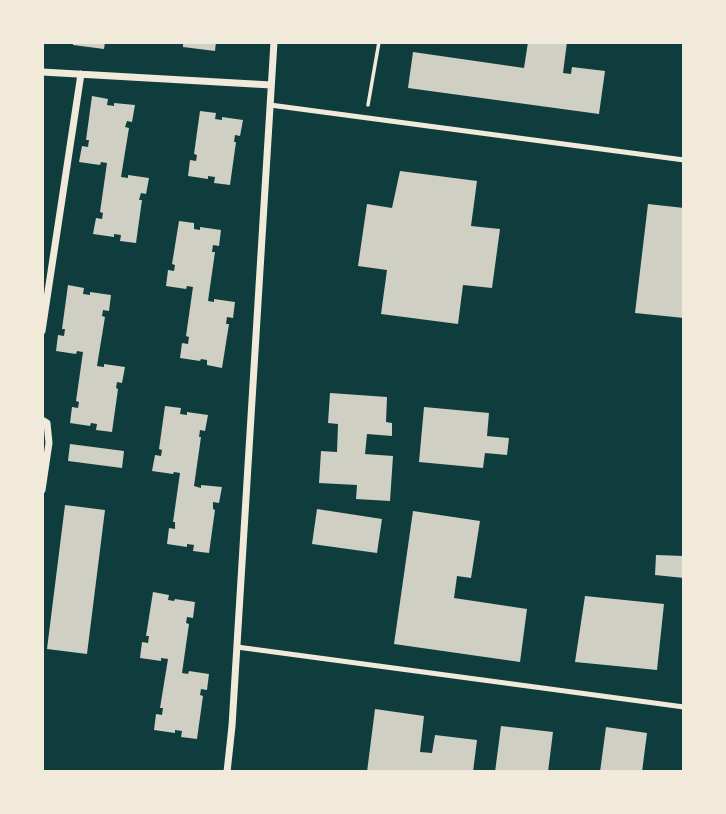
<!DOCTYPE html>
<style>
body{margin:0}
#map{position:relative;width:726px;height:814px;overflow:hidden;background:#0f3d3e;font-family:"Playfair Display",serif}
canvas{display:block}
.frame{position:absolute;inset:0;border:44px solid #f1e9da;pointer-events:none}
</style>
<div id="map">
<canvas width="726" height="814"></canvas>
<div class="frame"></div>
</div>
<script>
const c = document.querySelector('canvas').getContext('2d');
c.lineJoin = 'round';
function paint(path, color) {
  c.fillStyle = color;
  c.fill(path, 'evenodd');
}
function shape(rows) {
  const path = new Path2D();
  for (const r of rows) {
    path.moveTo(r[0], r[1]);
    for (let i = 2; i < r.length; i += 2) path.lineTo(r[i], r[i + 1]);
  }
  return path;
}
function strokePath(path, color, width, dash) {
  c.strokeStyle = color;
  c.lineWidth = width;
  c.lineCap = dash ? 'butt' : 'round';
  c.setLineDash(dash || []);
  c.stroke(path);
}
paint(shape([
 [73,42,105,42,104,49,73,45],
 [183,42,216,42,215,51,183,47],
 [528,42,567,42,563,73,571,74,572,67,605,71,599,114,408,88,413,52,524,68],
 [92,96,108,99,107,105,114,106,114,103,135,105,132,122,127,121,125,127,129,128,121,177,128,178,128,175,149,178,146,194,141,193,139,200,142,200,136,243,120,241,121,235,114,234,114,237,93,234,96,218,102,219,103,213,100,212,107,163,101,162,100,165,79,162,82,146,88,147,89,140,86,140],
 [200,111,216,113,215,119,222,120,222,117,243,120,240,136,235,135,234,142,236,142,230,185,214,183,215,177,208,176,208,179,188,176,190,160,196,161,197,155,194,154],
 [400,171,477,181,471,226,500,229,492,288,463,285,458,324,381,314,387,270,358,266,367,204,392,208],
 [648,204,684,208,684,318,635,313],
 [179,221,194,223,194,229,200,230,200,227,221,230,219,246,213,245,212,252,215,252,208,301,214,302,214,299,235,302,233,318,227,317,226,324,229,324,222,368,207,365,207,360,201,359,200,361,180,358,182,343,188,344,189,337,186,336,193,287,187,286,186,289,166,286,168,270,174,271,175,265,172,264],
 [68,285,84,288,83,294,90,295,90,292,111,295,109,311,103,310,102,316,105,317,97,366,104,367,104,364,125,367,122,383,117,382,116,388,118,389,112,432,96,430,97,424,91,423,90,426,70,423,72,407,78,408,79,402,76,401,83,352,77,351,76,354,56,351,58,335,64,336,65,329,62,329],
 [330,393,387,397,386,422,392,423,392,436,367,434,365,454,393,456,390,501,356,499,357,485,319,483,321,451,337,452,338,424,328,423],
 [165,406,181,408,180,414,187,415,187,412,208,415,205,431,200,430,199,437,201,437,194,486,201,488,201,485,222,487,219,503,213,502,213,509,215,510,209,553,193,551,194,545,187,544,187,547,167,544,169,528,175,529,175,522,173,522,180,473,174,472,173,474,152,471,155,455,161,456,162,450,159,449],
 [424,407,489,413,487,436,509,438,507,455,485,453,483,468,419,462],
 [70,444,124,451,122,468,68,461],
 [65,505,105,510,87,654,47,649],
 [317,509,382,519,377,553,312,544],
 [413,511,480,521,471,578,457,576,454,598,527,609,520,662,394,644],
 [656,555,684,556,684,578,655,575],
 [153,592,169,595,168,600,174,601,175,599,195,602,193,618,187,617,186,623,189,624,182,673,188,674,189,671,209,674,207,690,201,689,200,695,203,696,197,739,181,737,182,731,175,730,175,733,154,730,156,714,162,715,163,708,160,708,168,659,161,658,161,661,140,658,142,642,148,643,149,636,146,636],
 [585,596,664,604,657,670,575,662],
 [375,709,424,716,420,752,432,753,435,735,477,740,473,772,367,772],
 [501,726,553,732,548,772,495,772],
 [606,727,647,733,642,772,600,772]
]), '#cfcfc3');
strokePath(shape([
 [368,105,379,42]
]), '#f1e9da', 3.5);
strokePath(shape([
 [270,105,684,160],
 [237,647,684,707]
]), '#f1e9da', 5);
strokePath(shape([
 [42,72,271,85],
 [42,331,81,74],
 [42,420,47,423,49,443,42,490],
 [227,772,232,726,274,42]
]), '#f1e9da', 7);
</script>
